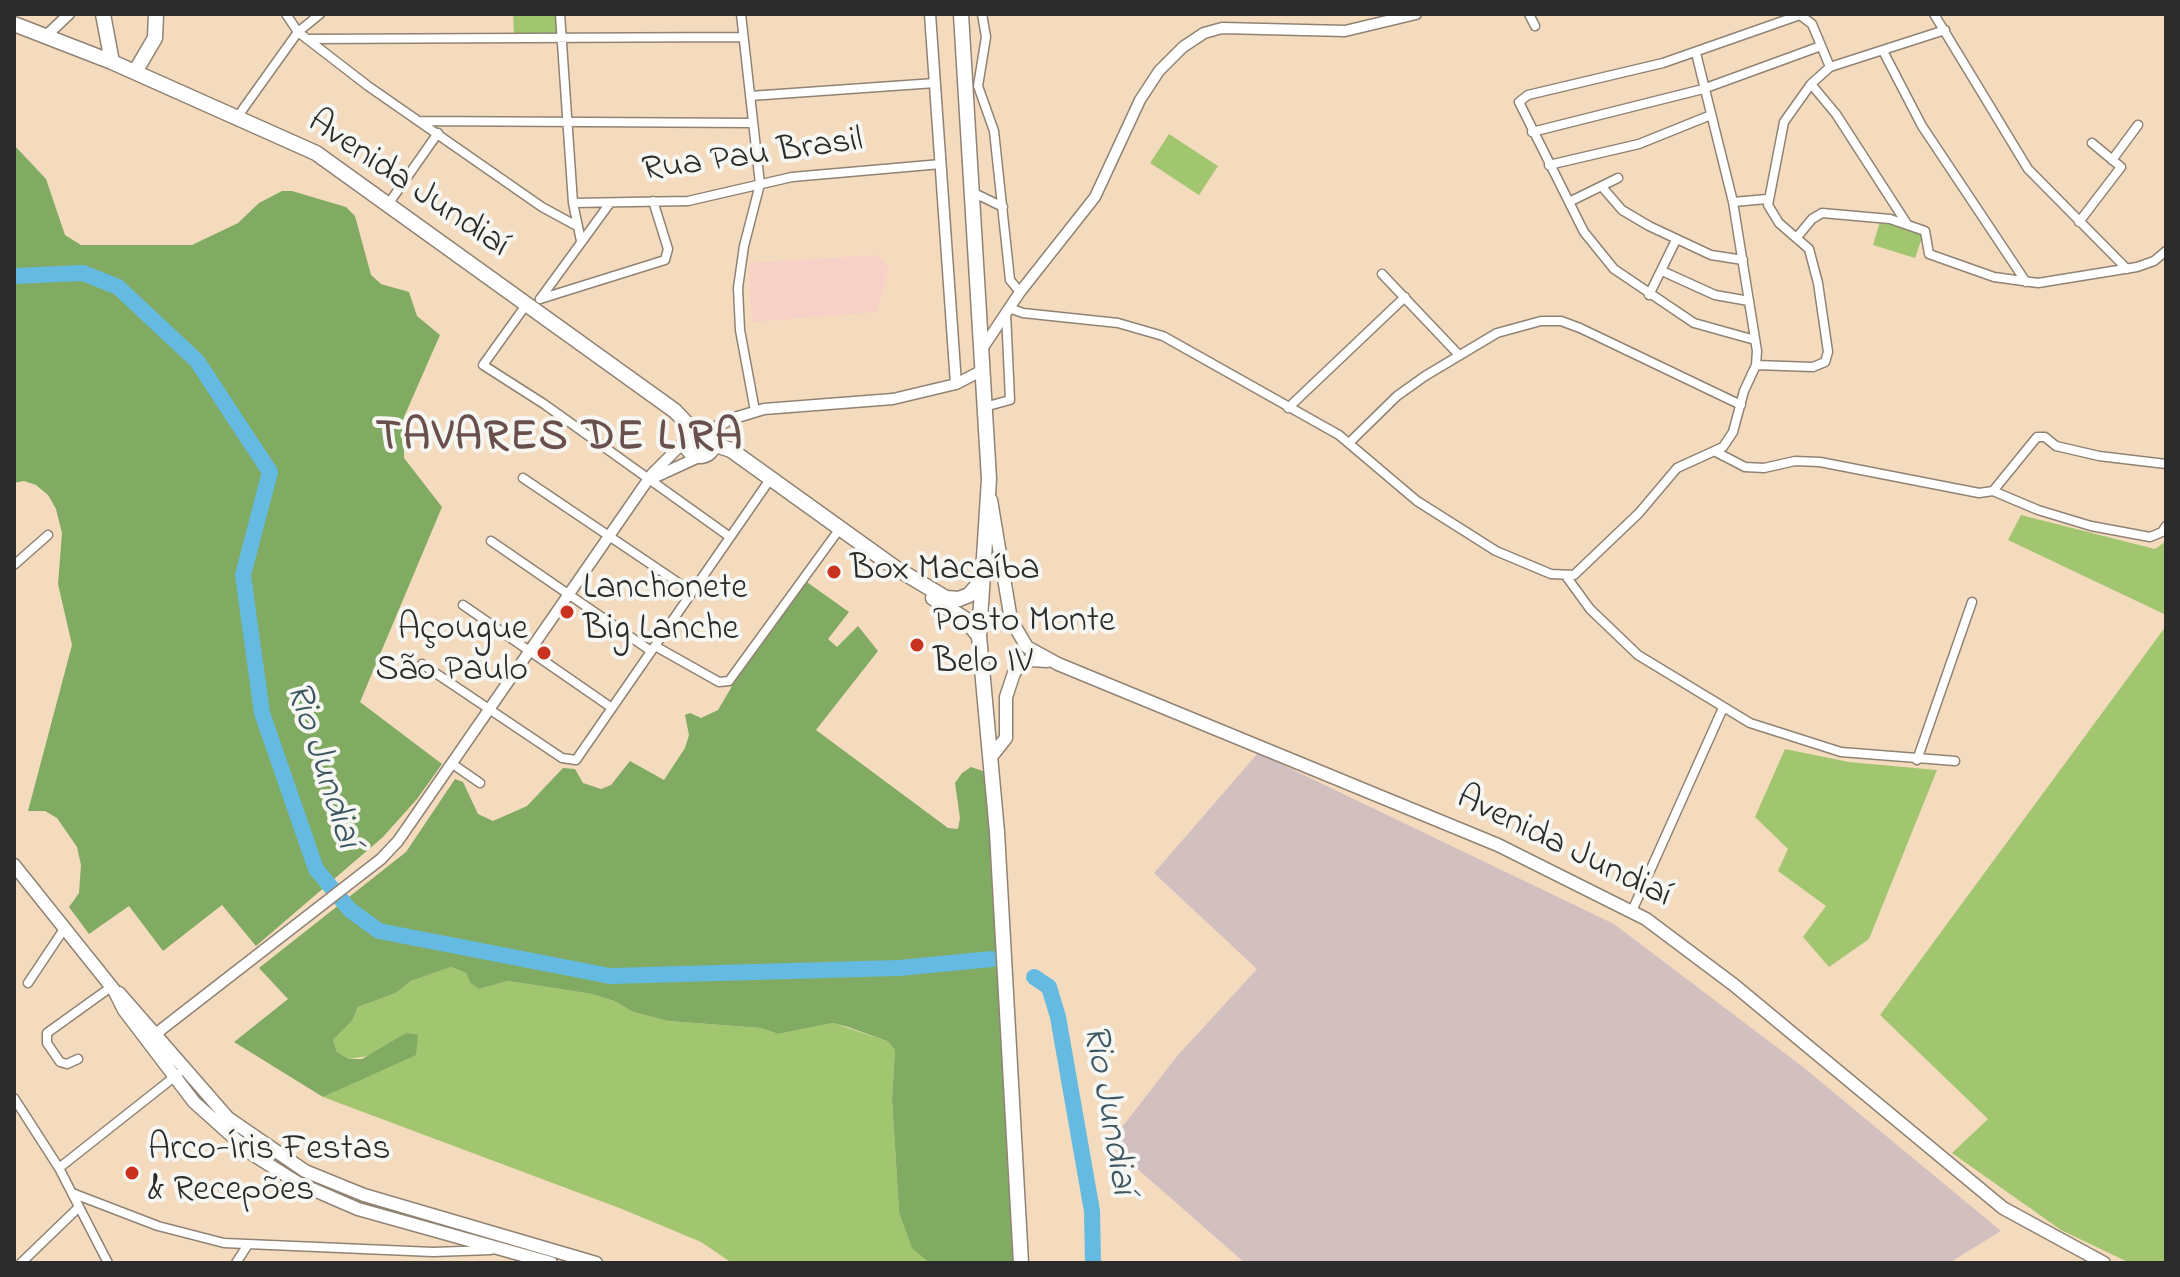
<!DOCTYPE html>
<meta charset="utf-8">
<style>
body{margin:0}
#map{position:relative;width:2180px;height:1277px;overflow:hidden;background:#f4dbbe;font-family:"Indie Flower",sans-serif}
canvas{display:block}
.frame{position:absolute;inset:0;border:16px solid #2b2b2b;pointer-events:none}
</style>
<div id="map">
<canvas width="2180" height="1277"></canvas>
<div class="frame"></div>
</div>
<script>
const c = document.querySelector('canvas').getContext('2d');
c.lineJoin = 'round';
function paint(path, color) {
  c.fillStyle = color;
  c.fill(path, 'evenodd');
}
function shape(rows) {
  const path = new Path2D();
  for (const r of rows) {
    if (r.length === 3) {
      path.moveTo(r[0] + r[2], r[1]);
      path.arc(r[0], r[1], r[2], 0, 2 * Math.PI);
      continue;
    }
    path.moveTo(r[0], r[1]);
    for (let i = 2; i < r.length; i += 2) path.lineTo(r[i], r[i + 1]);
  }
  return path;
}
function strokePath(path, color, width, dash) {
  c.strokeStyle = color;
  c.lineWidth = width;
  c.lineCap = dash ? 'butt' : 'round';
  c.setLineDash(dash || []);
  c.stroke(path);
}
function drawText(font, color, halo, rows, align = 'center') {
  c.font = font + ' "Indie Flower",sans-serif';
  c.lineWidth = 8;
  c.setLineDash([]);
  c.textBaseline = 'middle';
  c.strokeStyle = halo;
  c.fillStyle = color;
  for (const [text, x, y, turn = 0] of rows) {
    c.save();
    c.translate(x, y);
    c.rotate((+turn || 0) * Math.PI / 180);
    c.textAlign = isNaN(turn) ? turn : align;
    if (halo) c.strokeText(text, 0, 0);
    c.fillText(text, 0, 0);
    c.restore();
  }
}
paint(shape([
 [878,255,889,269,876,312,752,322,749,263]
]), '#f7d1c8');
paint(shape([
 [1258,753,1614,924,1803,1067,2001,1231,1949,1263,1245,1263,1109,1144,1178,1055,1257,969,1154,873]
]), '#d2bfc0');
paint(shape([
 [513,14,559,14,558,33,514,34],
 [1169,134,1218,166,1199,195,1150,163],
 [1881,218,1924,232,1915,258,1873,245],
 [2021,515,2155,549,2166,541,2166,615,2008,540],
 [2166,626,2166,1263,2130,1263,2061,1230,1952,1153,1988,1119,1880,1015],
 [1785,749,1849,762,1937,770,1869,939,1829,967,1803,937,1826,906,1778,871,1788,849,1755,817],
 [451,967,466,973,470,983,479,989,508,981,592,994,614,1001,633,1012,668,1021,761,1028,778,1034,833,1023,887,1041,895,1050,892,1099,899,1212,930,1263,732,1263,701,1242,622,1209,323,1097,401,1060,418,1034,406,1033,374,1055,349,1059,337,1052,333,1040,352,1021,358,1007,396,993,411,981]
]), '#a2c670');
paint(shape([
 [14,145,46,179,65,235,81,245,192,245,238,223,259,203,282,191,292,191,346,207,355,216,371,275,381,284,409,292,417,316,440,335,404,417,404,458,442,507,360,702,442,764,417,799,383,837,256,946,222,905,163,951,129,906,89,934,69,907,79,893,81,865,77,847,57,818,45,811,28,811,72,645,58,584,62,533,56,509,48,495,36,485,24,481,14,483],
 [804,580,849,612,828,639,837,647,858,626,878,651,816,730,948,828,958,829,960,818,955,783,962,773,971,767,989,773,1027,1263,930,1263,912,1248,899,1212,892,1099,895,1050,887,1041,848,1027,833,1023,778,1034,761,1028,668,1021,633,1012,614,1001,592,994,508,981,479,989,470,983,466,973,451,967,411,981,396,993,358,1007,352,1021,333,1040,337,1052,349,1059,362,1059,406,1033,418,1034,416,1055,323,1097,234,1042,288,999,259,968,406,852,455,779,463,782,478,814,493,821,527,806,563,768,575,769,583,783,601,789,611,785,630,761,664,780,685,748,689,735,685,715,690,713,701,718,718,710,731,688,733,675]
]), '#81ab62');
strokePath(shape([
 [14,276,83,273,118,287,197,361,270,472,243,575,262,713,316,869,350,910,379,931,610,976,899,968,992,959],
 [1034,977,1049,987,1058,1017,1092,1211,1093,1263]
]), '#64bae1', 16);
const minor = shape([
 [286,14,298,32,368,86,542,207,575,225],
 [560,14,573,203,581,241],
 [741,14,760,184,744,246,738,288,740,330,755,411],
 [982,14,986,37,978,86,994,131,1010,280,1020,292],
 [1529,14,1535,26],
 [1934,14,2028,169,2127,269],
 [307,39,743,37],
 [1883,51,1922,126,2026,282],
 [1811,84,1836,114,1907,224],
 [750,96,935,83],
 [238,116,298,32,320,14],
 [419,121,752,123],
 [1532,132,1703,89,1821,46],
 [2112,160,2138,125],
 [1549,165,1639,144,1711,115],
 [1603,188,1622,210,1649,226,1711,255,1743,260],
 [972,192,1003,207],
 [1569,202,1618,178],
 [1733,202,1767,199],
 [389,203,438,133],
 [573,203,688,201,792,177,941,164],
 [2079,222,2121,167,2092,143],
 [1798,236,1812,219,1822,213,1890,219,1925,231,1929,254,1994,277,2038,283,2137,267,2154,261,2166,251],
 [1662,271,1715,295,1749,301],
 [1382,274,1459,355],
 [1649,295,1676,240],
 [540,299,665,260,668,249,653,201],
 [540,299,610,203],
 [526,305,483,365,544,404,730,537],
 [1009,308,1023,313,1118,323,1163,336,1339,435,1417,501,1496,551,1551,574,1574,575,1639,513,1677,468,1723,447,1733,432,1744,391,1756,365,1757,351,1733,202,1696,53],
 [1755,340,1694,323,1614,269,1584,232,1519,102,1528,95,1663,63,1800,15,1812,24,1830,67],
 [1756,365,1813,367,1825,362,1828,352,1818,283,1809,249,1779,223,1768,205,1784,122,1811,84,1830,67,1945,30],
 [984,407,1010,400,1006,313],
 [1288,408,1405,297],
 [1349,443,1397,396,1425,376,1497,333,1541,321,1561,321,1580,328,1741,405],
 [1716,452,1745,467,1764,468,1795,461,1820,462,1979,493,1993,491,2037,437,2045,437,2056,446,2099,456,2166,464],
 [523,478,692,592],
 [1993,491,2038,510,2091,526,2150,537,2162,532,2166,526],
 [491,541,651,651],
 [14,565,48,535],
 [1566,576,1590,609,1638,655,1750,723,1841,752,1955,761],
 [463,605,612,708],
 [655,646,719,682,729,681,841,527],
 [422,664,562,758,576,760,771,478],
 [1917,760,1972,602],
 [454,765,480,783],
 [1632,911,1723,708],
 [28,983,64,929],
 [78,1059,67,1064,60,1062,47,1043,47,1033,111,987],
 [14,1098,59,1168,108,1263],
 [59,1168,178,1074],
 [72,1193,158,1226,224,1243,433,1252,491,1250],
 [21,1263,79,1207],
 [236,1263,247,1246]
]);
const tertiary = shape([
 [930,14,956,384],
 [47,35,69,14],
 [982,349,1020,292,1095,197,1140,100,1159,71,1183,47,1204,33,1222,28,1345,31,1416,14],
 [708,431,731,419,764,409,893,399,956,384,981,371],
 [651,479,703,455],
 [149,1039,381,859,398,841,652,474,686,440]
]);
const secondary = shape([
 [991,500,1011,620,1027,647,1058,664,1498,845,1646,919,1734,985,2003,1208,2104,1263],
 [990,758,1006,738,1006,697,1014,673,1020,665,1030,660,1047,661],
 [14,865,114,990,124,1010,194,1102,252,1154,298,1183,358,1209,551,1263],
 [119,993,228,1118,305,1171,364,1195,596,1263]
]);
const primary = shape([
 [103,14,112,62],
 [14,24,112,62,316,153,675,411,693,430],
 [135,72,155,38,156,14],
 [700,442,14],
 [713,444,731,450,894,567,946,598,959,599,969,595,981,581],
 [933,598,965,619,979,636]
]);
const trunk = shape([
 [961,14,989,479,979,636,997,832,1021,1263]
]);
strokePath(minor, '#908374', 11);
strokePath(tertiary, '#908374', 13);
strokePath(secondary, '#908374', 15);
strokePath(primary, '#908374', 17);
strokePath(trunk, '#908374', 17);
strokePath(minor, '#fff', 8);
strokePath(tertiary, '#fff', 10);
strokePath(secondary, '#fff', 12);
strokePath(primary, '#fff', 14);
strokePath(trunk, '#fff', 14);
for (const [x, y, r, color] of [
 [834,572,8,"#c8321e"],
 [567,612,8,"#c8321e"],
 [917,645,8,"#c8321e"],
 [544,653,8,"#c8321e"],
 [132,1173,8,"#c8321e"]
]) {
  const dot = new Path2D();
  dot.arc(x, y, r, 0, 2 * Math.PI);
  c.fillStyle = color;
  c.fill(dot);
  strokePath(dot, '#f6f6f2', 3);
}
drawText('36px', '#2b2b2b', '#f6f6f2', [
 ["Rua Pau Brasil",753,158,-8],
 ["Avenida Jundiaí",407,186,34],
 ["Avenida Jundiaí",1563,849,26]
]);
drawText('36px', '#2b2b2b', '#f6f6f2', [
 ["Box Macaíba",850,572],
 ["Lanchonete",583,591],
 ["Big Lanche",583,632],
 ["Posto Monte",933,624],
 ["Belo IV",933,665],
 ["Açougue",528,632,"right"],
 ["São Paulo",528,673,"right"],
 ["Arco-Íris Festas",148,1152],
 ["& Recepões",148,1193]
], 'left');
drawText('italic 38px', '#3c5662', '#f6f6f2', [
 ["Rio Jundiaí",320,766,72],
 ["Rio Jundiaí",1106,1110,80]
]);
c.letterSpacing = '2px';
drawText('bold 44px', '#6a504c', '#f6f6f2', [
 ["TAVARES DE LIRA",560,441]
]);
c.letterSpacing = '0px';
</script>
